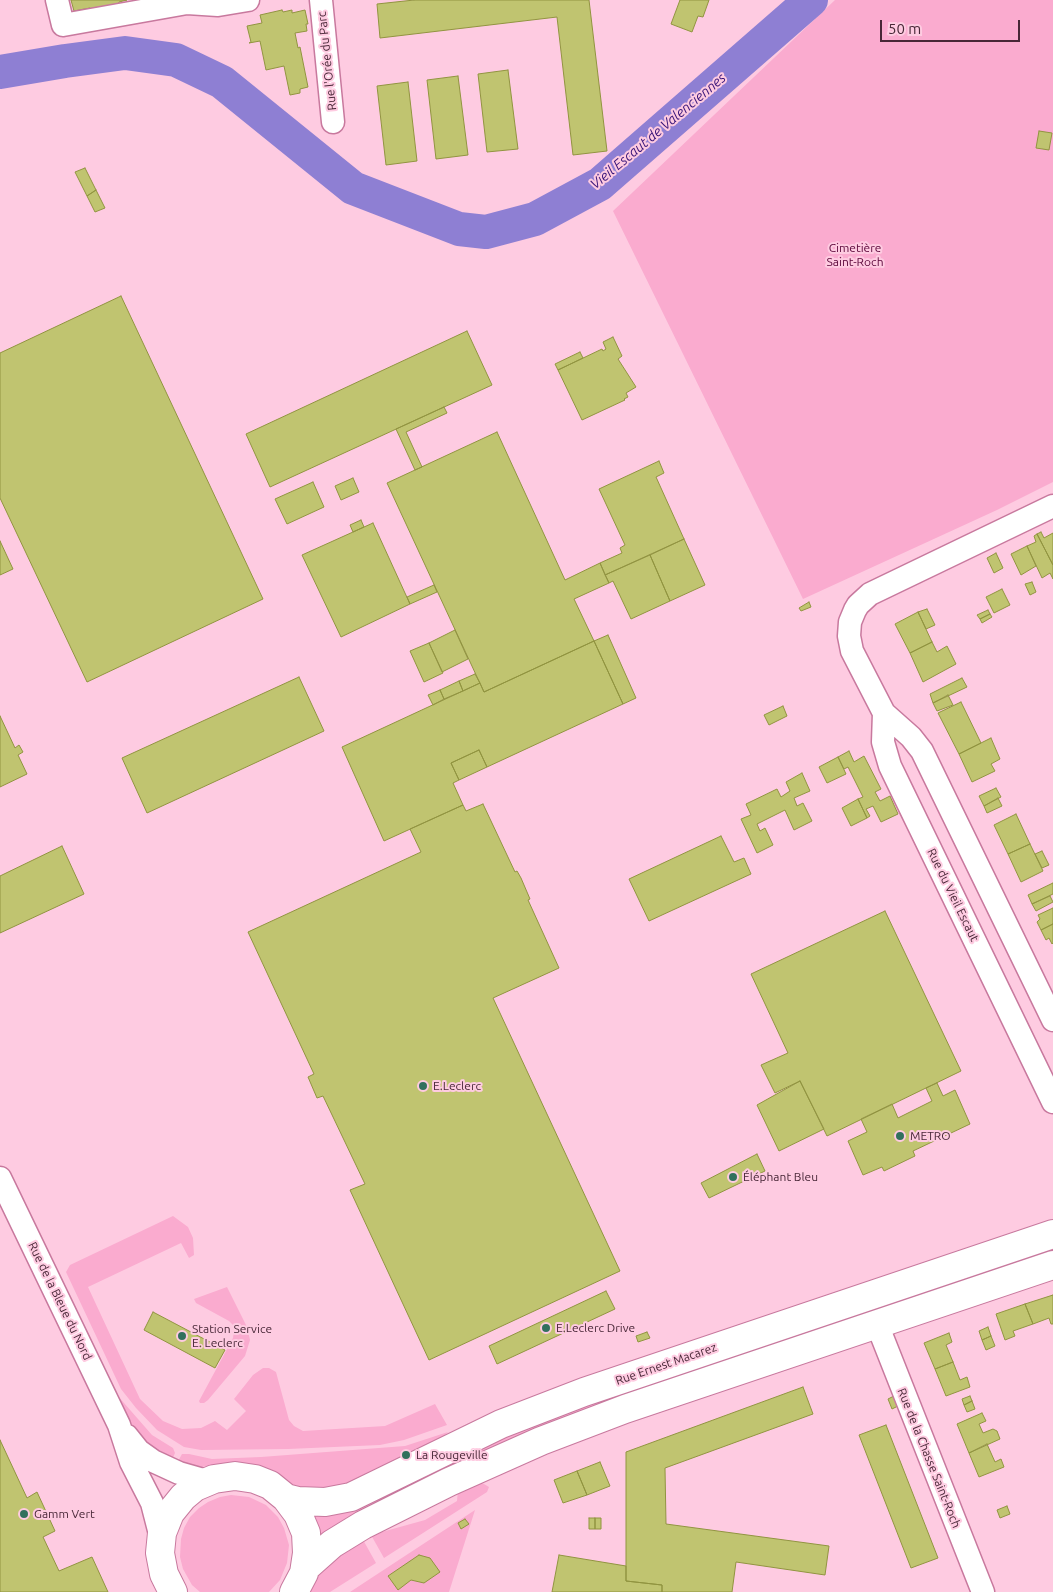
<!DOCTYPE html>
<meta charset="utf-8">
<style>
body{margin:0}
#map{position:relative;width:1053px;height:1592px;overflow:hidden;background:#fecbe1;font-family:Ubuntu,sans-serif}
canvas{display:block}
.scale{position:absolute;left:880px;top:20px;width:140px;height:22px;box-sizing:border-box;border:2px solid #482737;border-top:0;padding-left:6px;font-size:15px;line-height:18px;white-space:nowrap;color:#482737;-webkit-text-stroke:4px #fecbe1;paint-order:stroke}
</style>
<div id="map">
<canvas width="1053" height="1592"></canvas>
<div class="scale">50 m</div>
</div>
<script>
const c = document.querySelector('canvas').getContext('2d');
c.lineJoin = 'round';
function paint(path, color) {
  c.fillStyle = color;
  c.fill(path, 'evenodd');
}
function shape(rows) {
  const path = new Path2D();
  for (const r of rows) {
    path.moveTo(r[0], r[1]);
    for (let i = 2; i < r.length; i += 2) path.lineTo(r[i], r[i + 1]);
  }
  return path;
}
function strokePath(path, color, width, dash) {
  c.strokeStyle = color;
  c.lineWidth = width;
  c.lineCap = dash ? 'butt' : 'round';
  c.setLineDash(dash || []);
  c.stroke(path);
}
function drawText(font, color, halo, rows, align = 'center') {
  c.font = font + ' Ubuntu,sans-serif';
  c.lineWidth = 4;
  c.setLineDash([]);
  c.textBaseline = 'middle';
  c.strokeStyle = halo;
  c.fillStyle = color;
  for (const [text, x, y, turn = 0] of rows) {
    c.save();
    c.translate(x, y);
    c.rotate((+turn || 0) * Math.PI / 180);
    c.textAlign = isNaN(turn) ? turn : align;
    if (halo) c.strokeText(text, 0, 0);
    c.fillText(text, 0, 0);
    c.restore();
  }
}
paint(shape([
 [835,0,1053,0,1053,482,997,510,803,599,613,211],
 [173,1216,188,1227,193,1238,194,1255,189,1258,181,1243,88,1287,140,1399,163,1421,182,1429,201,1428,215,1421,227,1430,246,1411,234,1399,253,1375,263,1368,269,1368,276,1372,289,1420,294,1426,303,1431,385,1426,435,1404,447,1425,404,1440,380,1445,288,1449,201,1450,184,1447,157,1430,136,1408,121,1389,66,1272,70,1265],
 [1053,1243,1053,1255,909,1302,906,1294],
 [227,1287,247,1327,250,1340,245,1356,208,1400,204,1403,200,1403,199,1401,233,1338,234,1331,234,1326,229,1321,196,1303,194,1299],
 [899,1296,901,1305,320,1538,311,1513,566,1409],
 [117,1395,152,1435,173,1448,175,1453,171,1462,154,1453,131,1426],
 [448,1432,443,1437,399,1458,368,1478,337,1492,305,1493,211,1466,200,1467,176,1465,182,1454,189,1454,212,1459,261,1457,405,1446],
 [474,1480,484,1484,489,1487,487,1492,384,1558,371,1535,425,1520,457,1501,458,1489],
 [231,1495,249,1497,266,1505,278,1517,284,1528,289,1545,287,1563,280,1580,269,1592,200,1592,192,1585,183,1569,180,1557,181,1539,184,1528,190,1517,199,1508,208,1502,220,1497],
 [475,1510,449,1592,350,1592],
 [362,1538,376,1563,330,1592,308,1592,321,1566]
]), '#faabcf');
strokePath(shape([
 [0,72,65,61,125,53,176,60,222,82,353,188,459,229,486,232,535,219,600,184,811,0]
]), '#8e7fd3', 34);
const building = shape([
 [71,0,127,0,119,2,119,4,90,11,90,8,74,11,71,0],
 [414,0,589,0,607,151,573,155,557,17,380,38,377,4,414,0],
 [680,0,709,0,703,17,698,16,692,32,671,24,680,0],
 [282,10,283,12,292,10,292,13,305,10,308,24,306,24,307,31,295,33,298,48,300,47,308,87,300,89,300,93,290,95,284,66,266,70,260,41,249,43,251,42,247,26,262,23,260,15,282,10],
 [508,70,518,149,487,152,478,74,508,70],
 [458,76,468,155,436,159,427,80,458,76],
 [408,82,417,161,386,165,377,86,408,82],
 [1039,131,1052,133,1049,150,1036,148,1039,131],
 [85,168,96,190,87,196,75,172,85,168],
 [96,190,105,208,95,212,87,196,96,190],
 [121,296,263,599,87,682,0,498,0,353,121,296],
 [467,331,492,385,270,487,246,434,467,331],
 [613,337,622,356,618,359,636,387,626,393,628,397,624,399,625,400,582,420,558,370,602,349,603,351,606,349,603,342,613,337],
 [580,352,583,358,558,370,555,364,580,352],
 [444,407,447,413,406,432,422,467,415,470,396,429,444,407],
 [497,432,565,580,600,563,609,583,574,599,594,641,484,692,387,483,497,432],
 [659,461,664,473,656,477,684,539,605,575,600,563,622,553,620,548,625,545,599,489,659,461],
 [353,478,359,492,341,500,335,486,353,478],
 [313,482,324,507,287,524,275,499,313,482],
 [361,520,364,527,353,532,350,525,361,520],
 [373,523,410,604,341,637,302,555,373,523],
 [1041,532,1044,538,1053,533,1053,565,1037,534,1041,532],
 [1037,534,1053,565,1053,579,1050,573,1042,578,1027,546,1036,542,1034,536,1037,534],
 [684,539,705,585,670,601,650,555,684,539],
 [0,541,13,569,0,575,0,541],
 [1027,546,1036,566,1021,575,1011,554,1027,546],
 [996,553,1003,568,994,573,987,558,996,553],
 [650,555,670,601,631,619,613,581,609,583,605,575,650,555],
 [1032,582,1036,592,1030,595,1025,584,1032,582],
 [434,585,437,592,410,604,407,597,434,585],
 [1002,589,1010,605,994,613,986,597,1002,589],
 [809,602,811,607,801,611,799,608,809,602],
 [927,609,935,625,926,629,918,612,927,609],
 [988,610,990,614,980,619,977,615,988,610],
 [918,612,932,642,910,653,895,624,918,612],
 [990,614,992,617,982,623,980,619,990,614],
 [455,630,468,659,442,672,429,643,455,630],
 [608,635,636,698,623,704,594,641,608,635],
 [594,641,623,704,487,767,479,750,451,763,459,780,453,783,463,805,384,841,342,747,480,683,484,692,594,641],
 [932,642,937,652,947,646,956,664,923,682,910,653,932,642],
 [429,643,443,673,424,682,410,651,429,643],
 [475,674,480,683,463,691,459,681,475,674],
 [299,677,324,731,147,813,122,758,299,677],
 [962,678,967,687,933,703,930,694,962,678],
 [459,681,463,691,444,699,440,690,459,681],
 [440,690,444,699,433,705,428,695,440,690],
 [948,695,953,705,937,711,933,703,948,695],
 [961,702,981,743,959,754,938,713,961,702],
 [783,706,787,716,769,725,764,715,783,706],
 [0,716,15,748,19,745,23,752,18,755,27,774,0,787,0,716],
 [991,738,1000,759,991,764,995,771,972,782,959,754,991,738],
 [479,750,487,767,459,780,451,763,479,750],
 [849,751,854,762,864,756,881,789,875,792,880,801,890,796,898,814,881,822,873,806,866,809,870,816,867,818,858,799,863,797,848,767,844,769,838,757,849,751],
 [838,757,846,774,827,783,819,767,838,757],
 [802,773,810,791,794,798,797,806,803,803,812,821,794,830,785,810,757,824,760,831,765,828,773,845,757,853,741,819,751,815,746,804,777,789,781,797,790,791,786,782,802,773],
 [996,788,1001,797,984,806,979,796,996,788],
 [998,798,1002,806,987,813,984,806,998,798],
 [858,799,867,818,851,826,842,808,858,799],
 [483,804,515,872,517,871,521,878,530,899,528,900,559,968,493,998,620,1271,429,1360,350,1190,365,1184,323,1096,317,1098,308,1077,314,1074,248,932,421,852,410,829,463,805,466,811,483,804],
 [1016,814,1030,844,1008,854,994,825,1016,814],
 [721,836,734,862,744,858,751,874,649,921,629,879,721,836],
 [1030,844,1043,871,1021,882,1008,854,1030,844],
 [62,846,84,894,0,933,0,876,62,846],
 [1042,851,1049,865,1042,868,1035,854,1042,851],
 [1053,883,1053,894,1032,904,1028,895,1053,883],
 [1050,896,1053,902,1036,911,1032,904,1050,896],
 [1053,908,1053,924,1041,930,1037,922,1040,919,1038,915,1053,908],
 [885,911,961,1071,827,1136,800,1081,775,1093,761,1065,788,1053,751,974,885,911],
 [1053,924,1053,943,1052,944,1049,938,1046,940,1041,930,1053,924],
 [800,1081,824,1129,779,1151,757,1105,800,1081],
 [937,1083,943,1096,955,1090,970,1124,913,1151,915,1156,884,1171,882,1167,863,1175,848,1141,867,1132,861,1119,892,1104,898,1118,932,1101,926,1088,937,1083],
 [757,1154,765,1171,709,1198,701,1183,757,1154],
 [606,1291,615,1309,497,1364,489,1346,606,1291],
 [1053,1295,1053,1324,1051,1324,1049,1318,1033,1324,1025,1304,1053,1295],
 [1025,1304,1033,1324,1013,1331,1015,1336,1005,1340,996,1314,1025,1304],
 [153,1312,225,1350,215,1368,144,1330,153,1312],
 [988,1327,991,1336,982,1340,979,1331,988,1327],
 [647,1332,650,1338,638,1342,636,1336,647,1332],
 [949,1333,952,1342,946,1345,953,1362,935,1369,924,1343,949,1333],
 [991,1336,995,1346,986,1350,982,1340,991,1336],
 [953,1362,960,1380,967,1377,970,1387,946,1396,935,1369,953,1362],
 [803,1387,813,1414,665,1468,666,1524,829,1546,825,1575,736,1562,732,1592,662,1592,662,1585,626,1581,626,1452,803,1387],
 [894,1396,898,1406,892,1409,888,1399,894,1396],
 [970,1396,972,1401,964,1405,962,1399,970,1396],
 [972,1401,975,1409,967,1412,964,1405,972,1401],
 [982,1413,986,1421,979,1424,983,1433,993,1429,997,1431,1000,1439,969,1453,957,1424,982,1413],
 [886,1425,938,1558,911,1568,859,1435,886,1425],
 [0,1440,27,1498,37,1492,55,1531,43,1537,59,1571,92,1557,108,1592,0,1592,0,1440],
 [987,1444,995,1462,1001,1459,1004,1467,979,1477,969,1453,987,1444],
 [600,1462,610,1486,587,1495,577,1471,600,1462],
 [577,1471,587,1495,563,1503,554,1480,577,1471],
 [1007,1506,1010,1514,1000,1518,997,1510,1007,1506],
 [589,1518,595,1518,595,1529,589,1529,589,1518],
 [595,1518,601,1518,601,1529,595,1529,595,1518],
 [465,1519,469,1524,461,1529,458,1523,465,1519],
 [419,1555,430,1558,440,1572,424,1583,411,1580,398,1590,388,1576,419,1555],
 [559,1555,626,1566,626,1581,662,1585,662,1592,552,1592,559,1555]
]);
paint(building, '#c0c470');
strokePath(building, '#919440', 1);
const minor = shape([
 [57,0,63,25,187,3,218,5,248,0],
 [321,0,333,122],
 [1053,506,870,594,858,605,855,610,850,622,849,636,852,651,884,713,911,737,922,751,1053,1020],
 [884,713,883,742,890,766,1053,1102],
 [0,1178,119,1425,131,1462,152,1503,161,1538],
 [877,1324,983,1592],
 [127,1436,139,1451,153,1461,179,1473,207,1481]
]);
const secondary = shape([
 [286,1498,298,1501,325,1502,351,1497,501,1424,584,1392,1053,1234],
 [305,1568,332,1544,363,1525,449,1482,541,1441,625,1409,1053,1265],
 [173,1592,164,1574,160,1553,162,1533,170,1513,183,1497,195,1487,214,1479,235,1476,255,1479,270,1485,286,1498,298,1514,306,1533,307,1553,304,1573,294,1592]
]);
strokePath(minor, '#c8799e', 25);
strokePath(secondary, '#c8799e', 30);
strokePath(minor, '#fff', 22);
strokePath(secondary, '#fff', 28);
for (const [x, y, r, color] of [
 [423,1086,5,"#32705d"],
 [900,1136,5,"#32705d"],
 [733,1177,5,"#32705d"],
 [546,1328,5,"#32705d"],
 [182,1336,5,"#32705d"],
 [406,1455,5,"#32705d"],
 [24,1514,5,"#32705d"]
]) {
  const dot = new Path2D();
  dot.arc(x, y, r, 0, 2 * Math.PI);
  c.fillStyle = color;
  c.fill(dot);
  strokePath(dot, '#fecbe1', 2);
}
drawText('12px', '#482737', '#fecbe1', [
 ["Rue l'Orée du Parc",327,61,-96],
 ["Rue du Vieil Escaut",953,895,64],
 ["Rue de la Bleue du Nord",60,1301,64],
 ["Rue Ernest Macarez",666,1364,-19],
 ["Rue de la Chasse Saint-Roch",929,1458,68]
]);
drawText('12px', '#5a0539', '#fecbe1', [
 ["Cimetière",855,248],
 ["Saint-Roch",855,262]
]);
drawText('12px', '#482737', '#fecbe1', [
 ["E.Leclerc",433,1086],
 ["METRO",910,1136],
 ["Éléphant Bleu",743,1177],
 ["E.Leclerc Drive",556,1328],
 ["Station Service",192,1329],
 ["E. Leclerc",192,1343],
 ["La Rougeville",416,1455],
 ["Gamm Vert",34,1514]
], 'left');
drawText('italic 14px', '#381479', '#fecbe1', [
 ["Vieil Escaut de Valenciennes",658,131,-40]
]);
</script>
